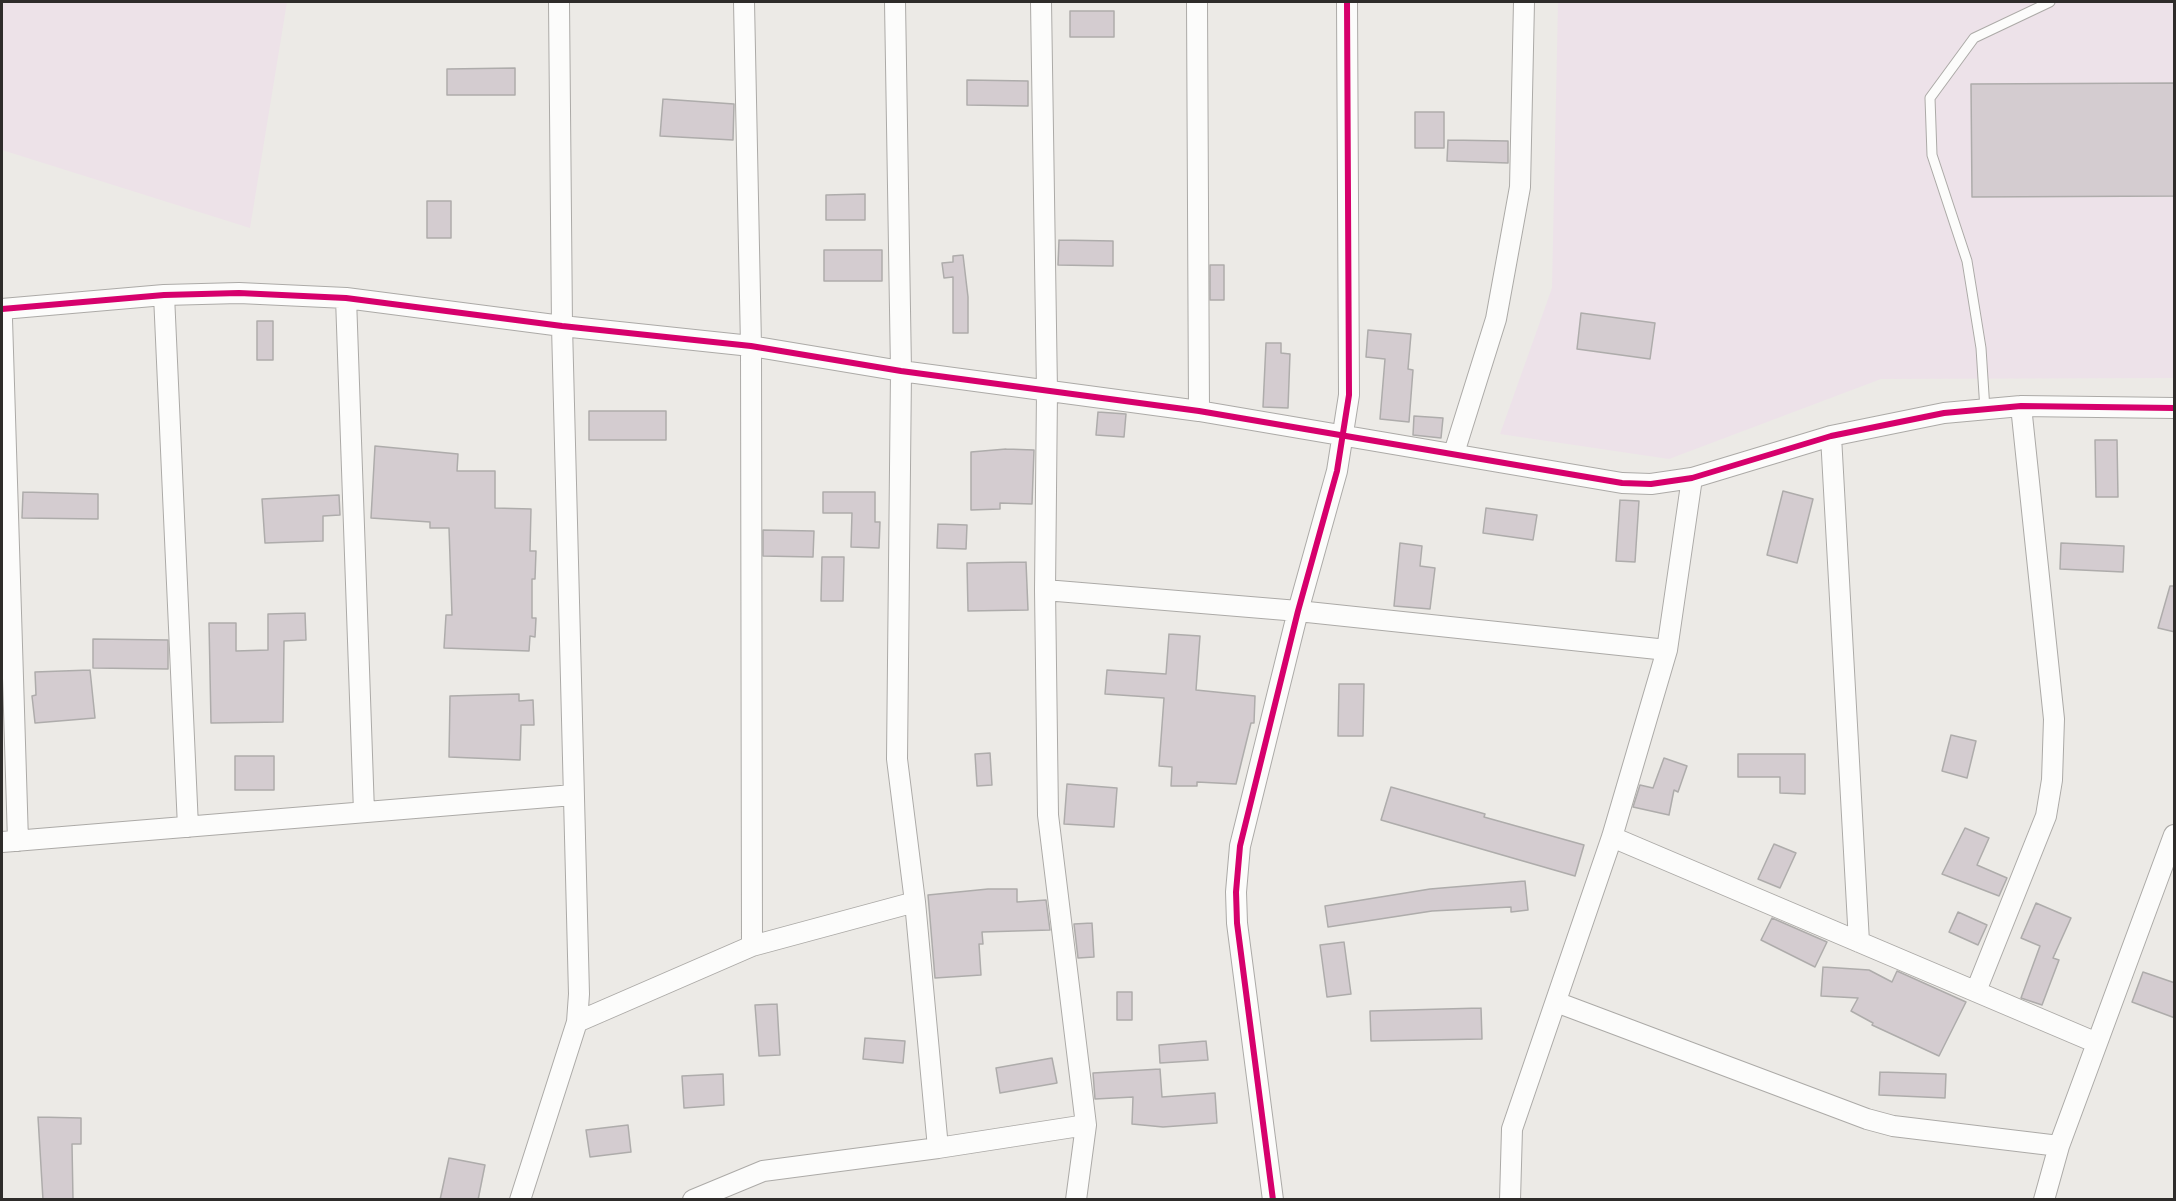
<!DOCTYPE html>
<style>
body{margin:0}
#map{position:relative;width:2176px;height:1201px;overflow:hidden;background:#eceae6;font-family:Commissioner,sans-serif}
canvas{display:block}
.frame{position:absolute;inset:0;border:3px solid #2e2c2a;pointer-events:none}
</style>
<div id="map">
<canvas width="2176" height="1201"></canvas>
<div class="frame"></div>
</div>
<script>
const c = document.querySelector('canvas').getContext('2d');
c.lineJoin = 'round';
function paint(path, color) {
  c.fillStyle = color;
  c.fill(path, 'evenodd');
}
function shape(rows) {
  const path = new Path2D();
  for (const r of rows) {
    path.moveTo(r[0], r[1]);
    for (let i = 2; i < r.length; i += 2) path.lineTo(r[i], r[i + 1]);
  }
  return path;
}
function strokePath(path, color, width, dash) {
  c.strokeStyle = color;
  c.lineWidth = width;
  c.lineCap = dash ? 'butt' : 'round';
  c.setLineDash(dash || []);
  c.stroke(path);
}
paint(shape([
 [2,2,287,2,250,228,2,150]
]), '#ede2e8');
paint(shape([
 [1558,2,2174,2,2174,378,1881,379,1669,459,1500,434,1552,288]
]), '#ede2e9');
const building = shape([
 [1070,11,1114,11,1114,37,1070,37,1070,11],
 [515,68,515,95,447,95,447,69,515,68],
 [967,80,1028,81,1028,106,967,105,967,80],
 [2175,83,2175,196,1972,197,1971,84,2175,83],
 [663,99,734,104,733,140,660,136,663,99],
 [1415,112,1444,112,1444,148,1415,148,1415,112],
 [1448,140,1508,141,1508,163,1447,161,1448,140],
 [865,194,865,220,826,220,826,195,865,194],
 [427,201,451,201,451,238,427,238,427,201],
 [1059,240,1113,241,1113,266,1058,265,1059,240],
 [824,250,882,250,882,281,824,281,824,250],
 [963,255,968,297,968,333,953,333,953,277,944,278,942,263,953,262,953,256,963,255],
 [1210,265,1224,265,1224,300,1210,300,1210,265],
 [1581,313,1655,323,1650,359,1577,349,1581,313],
 [257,321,273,321,273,360,257,360,257,321],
 [1368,330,1411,334,1408,369,1413,370,1409,422,1380,419,1385,359,1366,357,1368,330],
 [1266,343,1281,343,1281,353,1290,354,1288,408,1263,407,1266,343],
 [589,411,666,411,666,440,589,440,589,411],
 [1098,412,1126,414,1124,437,1096,435,1098,412],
 [1414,416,1443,418,1441,438,1413,435,1414,416],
 [2095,440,2117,440,2118,497,2096,497,2095,440],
 [375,446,458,454,457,471,495,471,495,508,531,509,530,551,536,551,535,579,532,579,532,618,536,618,535,637,530,636,529,651,444,648,446,615,452,615,449,528,430,528,430,522,371,518,375,446],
 [1006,449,1034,450,1032,504,1000,503,1000,509,971,510,971,452,1006,449],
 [1783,491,1813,499,1797,563,1767,555,1783,491],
 [23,492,98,494,98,519,22,518,23,492],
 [823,492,875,492,875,522,880,522,879,548,851,547,852,513,823,513,823,492],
 [339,495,340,515,323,516,323,541,265,543,262,499,339,495],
 [1620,500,1639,501,1635,562,1616,561,1620,500],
 [1486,508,1537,515,1533,540,1483,533,1486,508],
 [938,524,967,525,966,549,937,548,938,524],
 [763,530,814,531,813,557,763,556,763,530],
 [1400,543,1422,546,1420,566,1435,568,1430,609,1394,606,1400,543],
 [2061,543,2124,546,2123,572,2060,569,2061,543],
 [822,557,844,557,843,601,821,601,822,557],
 [1026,562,1028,610,968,611,967,563,1026,562],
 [2170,586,2175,586,2175,632,2158,628,2170,586],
 [305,613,306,640,284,641,283,722,211,723,209,623,236,623,236,651,268,650,268,614,305,613],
 [1169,634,1200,636,1196,690,1255,696,1254,723,1251,723,1236,784,1197,782,1197,786,1171,786,1172,767,1159,766,1164,698,1105,694,1107,670,1166,674,1169,634],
 [93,639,168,640,168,669,93,668,93,639],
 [90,670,95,718,35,723,32,696,36,695,35,672,90,670],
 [1339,684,1364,684,1363,736,1338,736,1339,684],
 [519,694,519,701,533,700,534,725,521,725,520,760,449,757,450,696,519,694],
 [1951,735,1976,741,1967,778,1942,771,1951,735],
 [990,753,992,785,977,786,975,754,990,753],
 [1738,754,1805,754,1805,794,1780,793,1780,777,1738,777,1738,754],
 [235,756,274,756,274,790,235,790,235,756],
 [1664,758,1687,766,1678,792,1674,790,1669,815,1633,807,1640,785,1653,788,1664,758],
 [1067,784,1117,788,1114,827,1064,824,1067,784],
 [1391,787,1485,814,1484,817,1584,845,1575,876,1381,820,1391,787],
 [1965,828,1989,838,1977,865,2007,878,1999,896,1942,874,1965,828],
 [1774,844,1796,853,1780,888,1758,879,1774,844],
 [1525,881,1528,910,1511,912,1511,907,1432,911,1328,927,1325,906,1430,889,1525,881],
 [988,889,1017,889,1017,902,1046,900,1050,930,982,932,983,944,979,944,981,975,935,978,928,895,988,889],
 [2036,903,2071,918,2053,958,2059,960,2042,1005,2021,998,2040,946,2021,938,2036,903],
 [1958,912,1987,925,1978,945,1949,932,1958,912],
 [1772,918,1827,942,1815,967,1761,940,1772,918],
 [1092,923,1094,957,1078,958,1074,924,1092,923],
 [1344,942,1351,994,1327,997,1320,945,1344,942],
 [1823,967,1869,970,1892,982,1897,971,1966,1002,1939,1056,1872,1025,1873,1023,1851,1011,1858,998,1821,996,1823,967],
 [2143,972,2175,983,2175,1018,2132,1002,2143,972],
 [1117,992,1132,992,1132,1020,1117,1020,1117,992],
 [777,1004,780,1055,759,1056,755,1005,777,1004],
 [1481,1008,1482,1039,1371,1041,1370,1011,1481,1008],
 [865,1038,905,1041,903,1063,863,1059,865,1038],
 [1206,1041,1208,1060,1160,1063,1159,1045,1206,1041],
 [1052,1058,1057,1083,1000,1093,996,1068,1052,1058],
 [1160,1069,1162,1097,1215,1093,1217,1123,1163,1127,1132,1124,1133,1097,1095,1099,1093,1073,1160,1069],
 [1880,1072,1946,1074,1945,1098,1879,1095,1880,1072],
 [723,1074,724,1105,684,1108,682,1076,723,1074],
 [38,1117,81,1118,81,1144,72,1144,73,1200,43,1200,38,1117],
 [628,1125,631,1152,590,1157,586,1130,628,1125],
 [449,1158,485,1165,478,1200,440,1200,449,1158]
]);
paint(building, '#d4ccd0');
strokePath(building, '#aeacab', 1.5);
const lane = shape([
 [1985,410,1981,348,1967,261,1932,155,1930,98,1974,38,2050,2]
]);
const street = shape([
 [744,2,751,346,752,946],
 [895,2,901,371,897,759,915,902,938,1148],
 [1041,2,1047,391,1045,590,1048,815,1086,1125,1076,1200],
 [1197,2,1199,411],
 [164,295,188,827],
 [346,298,364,812],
 [2,309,164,295,239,293,346,298,562,326,751,346,901,371,1199,411,1622,483,1651,484,1692,478,1831,436,1944,413,2021,406,2174,408],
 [2,319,18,841],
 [1831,436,1859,942],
 [1454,453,1496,319,1520,187,1524,2],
 [1045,590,1298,611,1667,650],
 [1612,837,2097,1043],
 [2,842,573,795],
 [1976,991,2046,816,2052,780,2054,719,2021,406],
 [1556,1002,1867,1119,1893,1126,2059,1146],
 [577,1022,752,946,915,902],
 [520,1200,577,1022,579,994,562,326,559,2],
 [693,1200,763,1171,938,1148,1086,1125],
 [1273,1200,1237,923,1236,892,1240,846,1298,611,1337,471,1349,395,1347,2],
 [1510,1200,1512,1129,1612,837,1667,650,1692,478],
 [2044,1200,2059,1146,2174,835]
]);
strokePath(lane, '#acaaa7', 11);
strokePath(street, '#acaaa7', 22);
strokePath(lane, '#fcfcfb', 9);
strokePath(street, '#fcfcfb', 20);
strokePath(shape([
 [2,309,164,295,239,293,346,298,562,326,751,346,901,371,1199,411,1622,483,1651,484,1692,478,1831,436,1944,413,2021,406,2174,408],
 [1273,1200,1237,923,1236,892,1240,846,1298,611,1337,471,1349,395,1347,2]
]), '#d6006c', 6);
</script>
